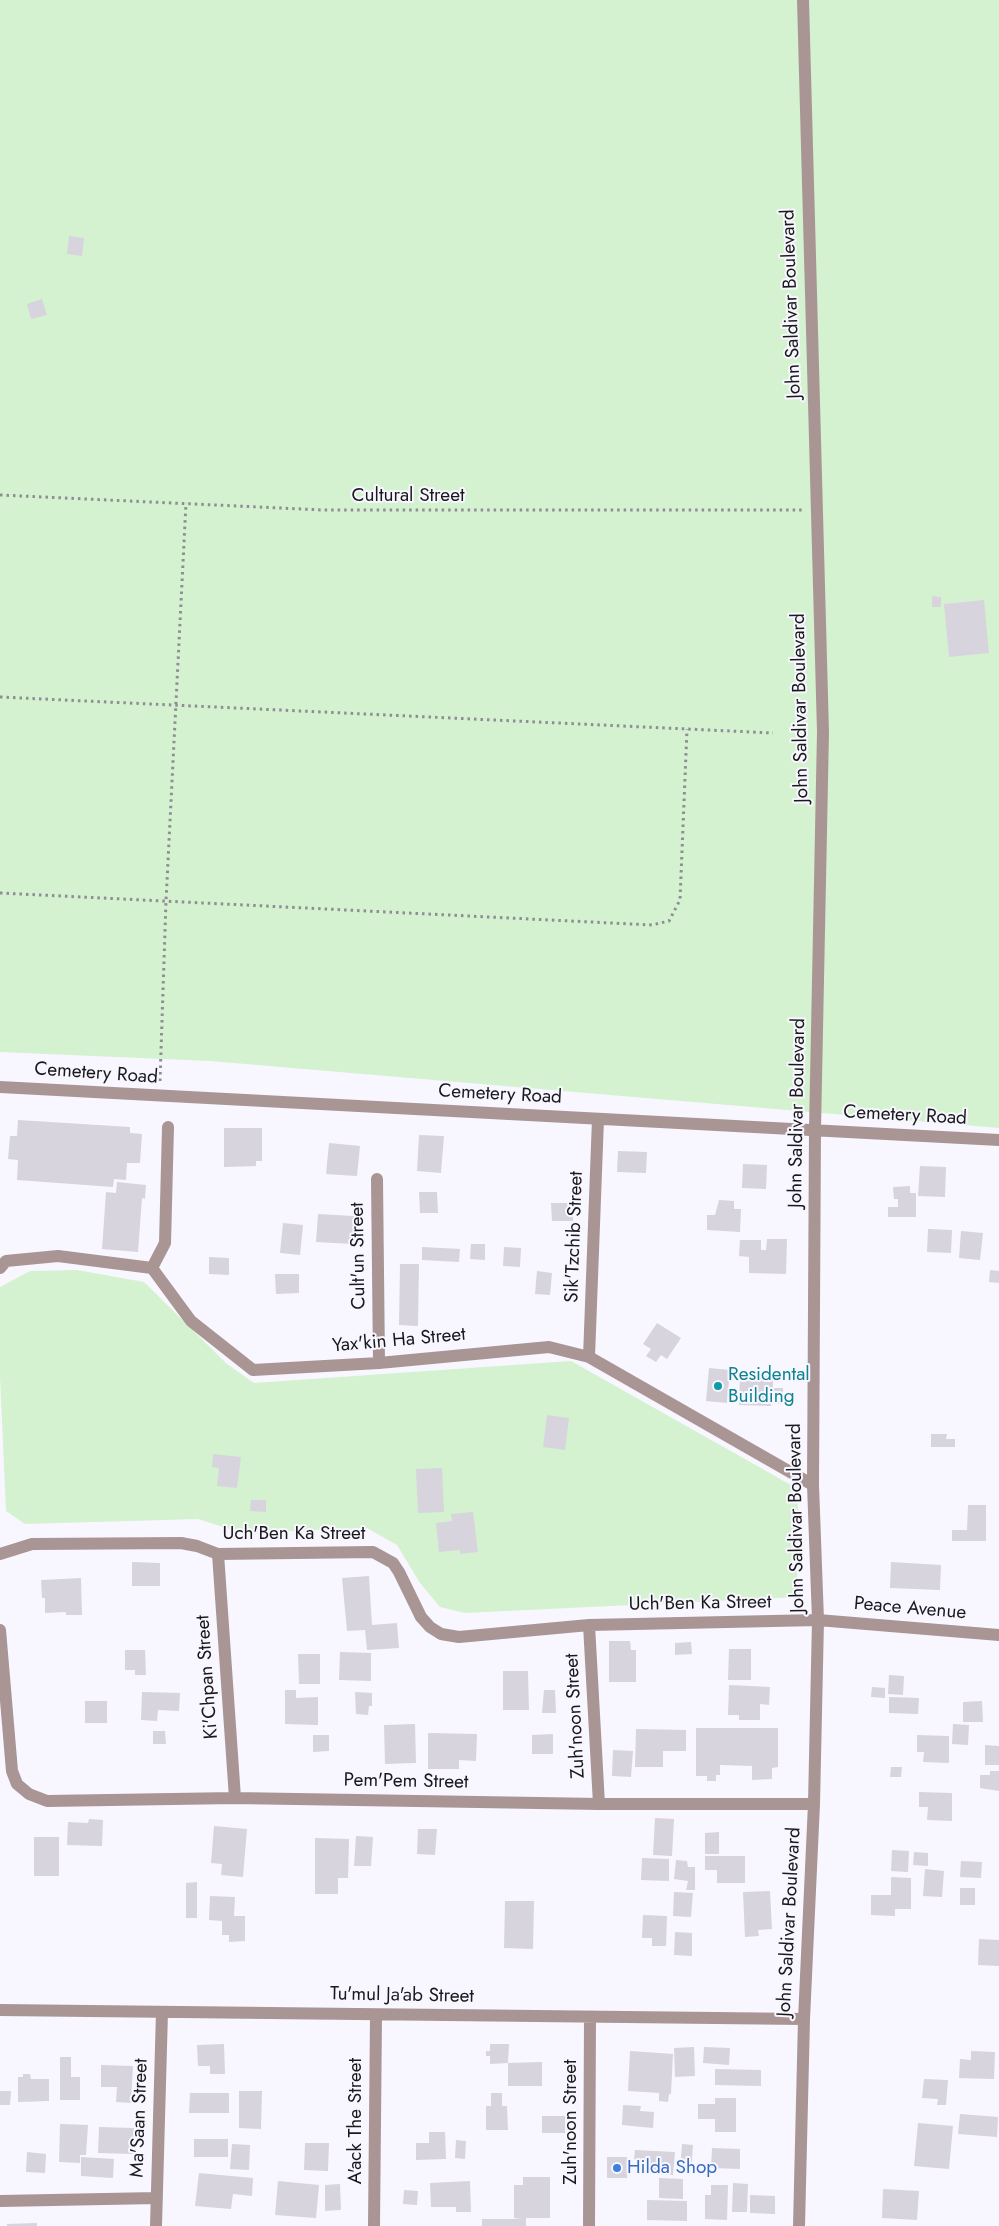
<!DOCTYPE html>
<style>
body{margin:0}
canvas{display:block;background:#f8f6fe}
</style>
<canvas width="999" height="2226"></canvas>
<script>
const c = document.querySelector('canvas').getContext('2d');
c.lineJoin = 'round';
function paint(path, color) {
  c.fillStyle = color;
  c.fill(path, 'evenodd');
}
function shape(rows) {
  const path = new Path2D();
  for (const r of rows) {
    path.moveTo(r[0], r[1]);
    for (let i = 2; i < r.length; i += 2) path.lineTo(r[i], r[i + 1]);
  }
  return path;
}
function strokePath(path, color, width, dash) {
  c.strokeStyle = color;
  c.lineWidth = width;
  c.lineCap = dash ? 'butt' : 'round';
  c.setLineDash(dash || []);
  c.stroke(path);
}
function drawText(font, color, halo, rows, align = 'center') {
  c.font = font + ' Jost,sans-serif';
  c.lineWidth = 4;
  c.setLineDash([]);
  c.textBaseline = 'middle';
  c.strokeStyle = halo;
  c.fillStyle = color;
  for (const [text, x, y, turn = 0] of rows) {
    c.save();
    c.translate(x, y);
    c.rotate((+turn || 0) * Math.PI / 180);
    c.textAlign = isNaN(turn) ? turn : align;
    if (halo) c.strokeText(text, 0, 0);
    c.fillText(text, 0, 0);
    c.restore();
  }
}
paint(shape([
 [0,0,999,0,999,1128,210,1061,0,1052],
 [77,1270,144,1282,227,1364,254,1383,571,1361,798,1489,797,1597,465,1613,440,1607,420,1583,397,1545,367,1528,242,1533,198,1519,25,1524,6,1511,0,1377,0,1287,30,1271]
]), '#d4f2d0');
paint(shape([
 [69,236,84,238,82,256,67,254],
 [42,299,47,315,31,319,27,304],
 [932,596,941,597,941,607,932,607],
 [984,600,989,653,949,657,944,604],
 [18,1120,130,1127,130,1133,142,1134,140,1163,127,1163,126,1180,114,1179,113,1187,17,1180,18,1160,8,1159,10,1136,17,1136],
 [224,1128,262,1128,262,1161,256,1161,256,1166,224,1167],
 [419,1135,444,1136,441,1173,417,1171],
 [329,1143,360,1146,357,1176,326,1174],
 [618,1151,647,1152,646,1173,617,1172],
 [743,1164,767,1165,766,1189,742,1188],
 [920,1166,946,1167,945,1197,918,1196],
 [117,1182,146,1185,145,1199,142,1198,138,1252,102,1249,106,1192,116,1193],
 [910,1186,910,1193,916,1193,916,1217,888,1217,888,1207,898,1207,898,1199,894,1199,893,1187],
 [419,1192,437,1192,438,1213,420,1213],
 [719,1200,734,1201,734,1209,741,1209,740,1232,707,1230,707,1215,715,1215],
 [551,1203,573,1203,573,1221,552,1221],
 [318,1214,354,1216,353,1244,316,1242],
 [283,1223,303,1225,300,1255,280,1253],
 [928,1229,952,1230,951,1253,927,1252],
 [961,1231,983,1233,980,1260,959,1258],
 [767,1239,787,1239,786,1274,749,1273,749,1257,739,1256,740,1240,761,1240,761,1250,766,1250],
 [471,1244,485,1244,485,1260,470,1259],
 [422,1247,460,1249,459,1262,422,1260],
 [504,1247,521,1248,520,1267,503,1266],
 [209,1257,229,1258,229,1275,209,1274],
 [400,1264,419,1264,418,1326,399,1325],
 [990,1270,999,1271,999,1283,989,1282],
 [537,1271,552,1273,550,1295,535,1294],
 [275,1274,299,1274,299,1293,276,1294],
 [657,1323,681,1338,667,1359,661,1355,656,1362,646,1356,651,1349,643,1344],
 [709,1368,730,1370,727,1403,706,1401],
 [740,1375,773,1376,773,1388,783,1388,783,1404,771,1403,771,1406,739,1405],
 [547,1415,569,1418,565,1450,543,1447],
 [931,1434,947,1434,946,1439,955,1439,955,1447,931,1447],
 [213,1454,241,1457,237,1488,217,1486,219,1468,212,1467],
 [442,1468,444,1512,418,1513,416,1469],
 [251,1500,266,1500,266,1512,250,1511],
 [968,1505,986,1505,986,1541,952,1541,952,1530,967,1530],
 [473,1512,478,1552,460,1554,460,1550,439,1552,436,1523,452,1521,451,1514],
 [132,1562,160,1563,160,1586,132,1586],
 [891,1562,941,1565,940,1590,890,1588],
 [369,1576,372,1625,397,1623,399,1648,367,1650,365,1630,347,1631,342,1578],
 [81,1578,82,1615,66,1615,66,1612,45,1613,45,1598,42,1598,41,1580],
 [609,1641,630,1641,631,1650,636,1650,636,1682,609,1682],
 [691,1642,692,1654,675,1655,675,1643],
 [729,1649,751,1649,751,1680,728,1680],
 [125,1650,145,1650,146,1675,135,1675,135,1670,125,1670],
 [340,1652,371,1653,371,1681,339,1680],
 [298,1654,320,1654,320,1684,299,1684],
 [503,1671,528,1671,529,1710,503,1710],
 [889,1675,904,1676,903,1695,888,1694],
 [729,1685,770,1687,769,1705,760,1704,760,1720,739,1720,739,1715,728,1715],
 [872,1687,885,1688,885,1698,871,1697],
 [285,1690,296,1690,296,1698,318,1697,318,1725,285,1724],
 [544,1690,555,1690,556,1713,542,1713],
 [142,1692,180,1693,179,1711,158,1710,157,1721,141,1720],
 [355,1692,372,1693,372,1706,369,1706,368,1715,356,1714],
 [889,1697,919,1698,918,1714,889,1713],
 [85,1701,107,1701,107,1723,85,1723],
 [982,1701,983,1722,963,1722,963,1702],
 [415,1724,416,1763,385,1764,384,1725],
 [953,1724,969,1725,968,1745,952,1744],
 [696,1728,778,1728,778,1767,772,1768,772,1779,752,1780,752,1766,720,1765,720,1775,716,1775,716,1781,707,1781,707,1776,696,1776],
 [636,1729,686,1730,686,1751,663,1751,663,1767,635,1767],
 [153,1731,165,1731,166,1744,153,1744],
 [428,1733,477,1734,476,1761,459,1760,459,1769,428,1769],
 [553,1734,553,1754,532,1754,532,1735],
 [313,1735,329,1735,329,1751,313,1752],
 [917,1735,949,1736,949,1763,923,1762,924,1752,917,1752],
 [985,1745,999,1746,999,1765,985,1765],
 [613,1750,633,1751,631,1777,612,1776],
 [891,1767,902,1767,901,1777,890,1777],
 [990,1771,999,1771,999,1791,980,1788,980,1775,990,1775],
 [919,1792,952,1793,952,1821,927,1820,928,1807,919,1807],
 [655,1818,674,1819,672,1856,653,1855],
 [89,1819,103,1820,102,1846,67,1845,68,1822,88,1823],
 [214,1826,247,1829,243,1877,221,1875,222,1864,211,1863],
 [418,1829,437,1829,435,1855,417,1854],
 [719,1832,719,1854,705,1854,705,1833],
 [356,1836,373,1837,371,1866,354,1866],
 [34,1837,59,1837,59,1876,34,1876],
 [315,1838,349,1839,348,1878,338,1878,338,1894,315,1894],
 [892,1850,909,1851,908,1872,891,1871],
 [914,1852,928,1853,928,1866,913,1865],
 [705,1856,745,1856,745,1883,717,1883,717,1870,705,1870],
 [642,1858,669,1859,669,1881,641,1880],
 [676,1860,687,1861,688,1867,695,1867,695,1890,686,1890,688,1881,674,1879],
 [961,1861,982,1862,981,1878,960,1877],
 [925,1869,944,1871,942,1897,923,1896],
 [891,1877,911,1878,911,1909,895,1909,895,1916,871,1915,871,1895,891,1895],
 [197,1882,197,1918,186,1918,186,1883],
 [960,1888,975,1888,975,1905,960,1905],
 [770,1891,772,1929,758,1930,759,1936,745,1937,743,1892],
 [674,1892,693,1893,691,1917,673,1916],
 [210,1896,235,1897,234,1916,245,1916,245,1941,229,1942,229,1935,222,1935,222,1921,209,1920],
 [505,1901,534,1901,533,1949,504,1948],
 [643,1915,667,1916,666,1946,652,1946,652,1938,642,1938],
 [675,1932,692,1933,692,1956,674,1955],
 [979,1939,999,1940,999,1966,978,1965],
 [224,2044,225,2074,210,2074,210,2066,198,2066,197,2045],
 [490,2044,509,2044,508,2063,490,2064,490,2056,486,2056,486,2051,490,2051],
 [694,2047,695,2076,675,2077,674,2048],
 [704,2047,730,2048,729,2065,703,2063],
 [630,2051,673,2054,671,2094,669,2094,668,2102,659,2101,659,2093,628,2091],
 [971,2051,995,2052,994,2079,959,2078,960,2059,971,2060],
 [60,2057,71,2057,71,2077,80,2077,80,2100,60,2100],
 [542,2062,542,2086,508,2086,508,2063],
 [101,2065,133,2066,131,2103,116,2102,117,2087,101,2087],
 [715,2069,761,2070,761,2086,715,2085],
 [23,2074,30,2074,31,2079,49,2079,49,2101,18,2102,18,2077,23,2077],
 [924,2079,948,2080,946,2105,937,2105,938,2099,922,2098],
 [0,2091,11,2091,10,2105,0,2105],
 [239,2091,262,2091,261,2129,239,2128],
 [190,2093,229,2093,229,2113,189,2113],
 [491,2093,502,2093,502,2106,507,2106,508,2130,486,2130,486,2106,491,2106],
 [715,2098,736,2098,736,2132,715,2132,715,2119,698,2119,698,2104,715,2104],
 [623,2105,641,2106,640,2111,654,2112,653,2128,622,2125],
 [960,2114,998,2117,997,2137,958,2134],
 [542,2116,565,2116,565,2133,542,2133],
 [918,2123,953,2126,949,2169,914,2166],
 [60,2124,88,2125,86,2155,80,2155,80,2163,59,2162],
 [99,2127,134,2128,133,2154,98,2153],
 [429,2132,445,2132,446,2159,416,2160,416,2143,429,2143],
 [194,2139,228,2139,228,2157,194,2157],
 [456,2140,466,2141,465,2159,455,2158],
 [305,2143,329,2143,328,2171,304,2170],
 [232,2144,250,2145,249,2170,230,2169],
 [682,2144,693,2145,691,2173,680,2172],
 [712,2148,740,2149,740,2169,711,2168],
 [635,2150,675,2152,673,2175,639,2173,640,2160,634,2159],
 [27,2152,46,2154,45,2173,26,2172],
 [81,2157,114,2159,113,2178,81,2176],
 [607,2157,627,2157,627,2178,607,2178],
 [199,2173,253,2178,252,2196,233,2194,231,2209,195,2206],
 [523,2177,550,2177,550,2218,526,2218,526,2226,482,2226,482,2219,521,2219,514,2218,514,2185,523,2185],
 [659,2178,683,2179,683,2199,659,2198],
 [278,2181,319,2185,316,2218,275,2215],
 [470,2181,471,2212,456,2212,456,2207,431,2207,430,2183],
 [733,2183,748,2184,747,2212,732,2212],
 [340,2184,341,2210,325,2211,325,2185],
 [711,2185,728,2185,727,2220,705,2219,705,2195,711,2195],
 [883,2189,919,2191,917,2220,882,2218],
 [404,2190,418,2191,417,2205,403,2204],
 [750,2195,775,2196,775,2214,750,2213],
 [647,2200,687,2201,687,2221,647,2220],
 [37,2223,37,2226,7,2226,7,2224]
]), '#d7d4de');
strokePath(shape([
 [0,495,323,510,802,510],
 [0,697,773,733],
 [0,893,652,925,669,921,680,900,687,729],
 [160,1081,166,901,186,503]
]), '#8f8d93', 3, [2.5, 4]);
strokePath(shape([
 [0,1087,999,1140],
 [377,1179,379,1363],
 [0,1268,6,1261,58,1256,152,1268,191,1321,253,1370,379,1363,549,1347,589,1357,813,1485],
 [152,1268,165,1243,168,1127],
 [589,1357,598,1119],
 [0,1554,32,1544,181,1543,197,1546,218,1554,373,1552,393,1563,399,1572,421,1617,430,1627,441,1634,459,1637,589,1625,818,1620,999,1635],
 [218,1554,235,1798],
 [589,1625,599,1804],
 [0,1630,12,1771,17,1784,29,1794,47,1801,235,1798,599,1804,814,1804],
 [0,2010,804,2019],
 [0,2201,157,2198],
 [156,2226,162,2012],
 [374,2226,376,2016],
 [589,2226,590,2018],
 [799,2226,804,2019,814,1804,818,1620,813,1485,815,1129,823,732,803,0]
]), '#aa9595', 12);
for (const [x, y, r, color] of [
 [718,1386,5,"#0f9aa8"],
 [617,2168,5,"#3f7fe0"]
]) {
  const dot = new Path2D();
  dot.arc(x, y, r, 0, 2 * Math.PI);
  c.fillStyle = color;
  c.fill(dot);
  strokePath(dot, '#f8f6fe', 2);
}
drawText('19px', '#19181b', '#f8f6fe', [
 ["John Saldivar Boulevard",792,304,-92],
 ["Cultural Street",408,496],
 ["John Saldivar Boulevard",801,708,-91],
 ["Cemetery Road",96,1074,4],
 ["Cemetery Road",500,1095,3],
 ["John Saldivar Boulevard",798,1113,-89],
 ["Cemetery Road",905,1116,3],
 ["Sik'Tzchib Street",575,1237,-88],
 ["Cult'un Street",359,1256,-91],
 ["Yax'kin Ha Street",399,1341,-5],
 ["John Saldivar Boulevard",797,1518,-91],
 ["Uch'Ben Ka Street",294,1534],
 ["Uch'Ben Ka Street",700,1604,-1],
 ["Peace Avenue",910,1609,5],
 ["Ki'Chpan Street",208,1677,-94],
 ["Zuh'noon Street",576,1716,-93],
 ["Pem'Pem Street",406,1782,1],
 ["John Saldivar Boulevard",790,1922,-87],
 ["Tu'mul Ja'ab Street",402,1996,1],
 ["Ma'Saan Street",140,2118,-88],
 ["A'ack The Street",356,2121,-90],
 ["Zuh'noon Street",571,2122,-90]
]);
drawText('19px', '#0d838f', '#f8f6fe', [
 ["Residental",728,1375],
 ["Building",728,1397]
], 'left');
drawText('19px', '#366cbe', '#f8f6fe', [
 ["Hilda Shop",627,2168]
], 'left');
</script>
